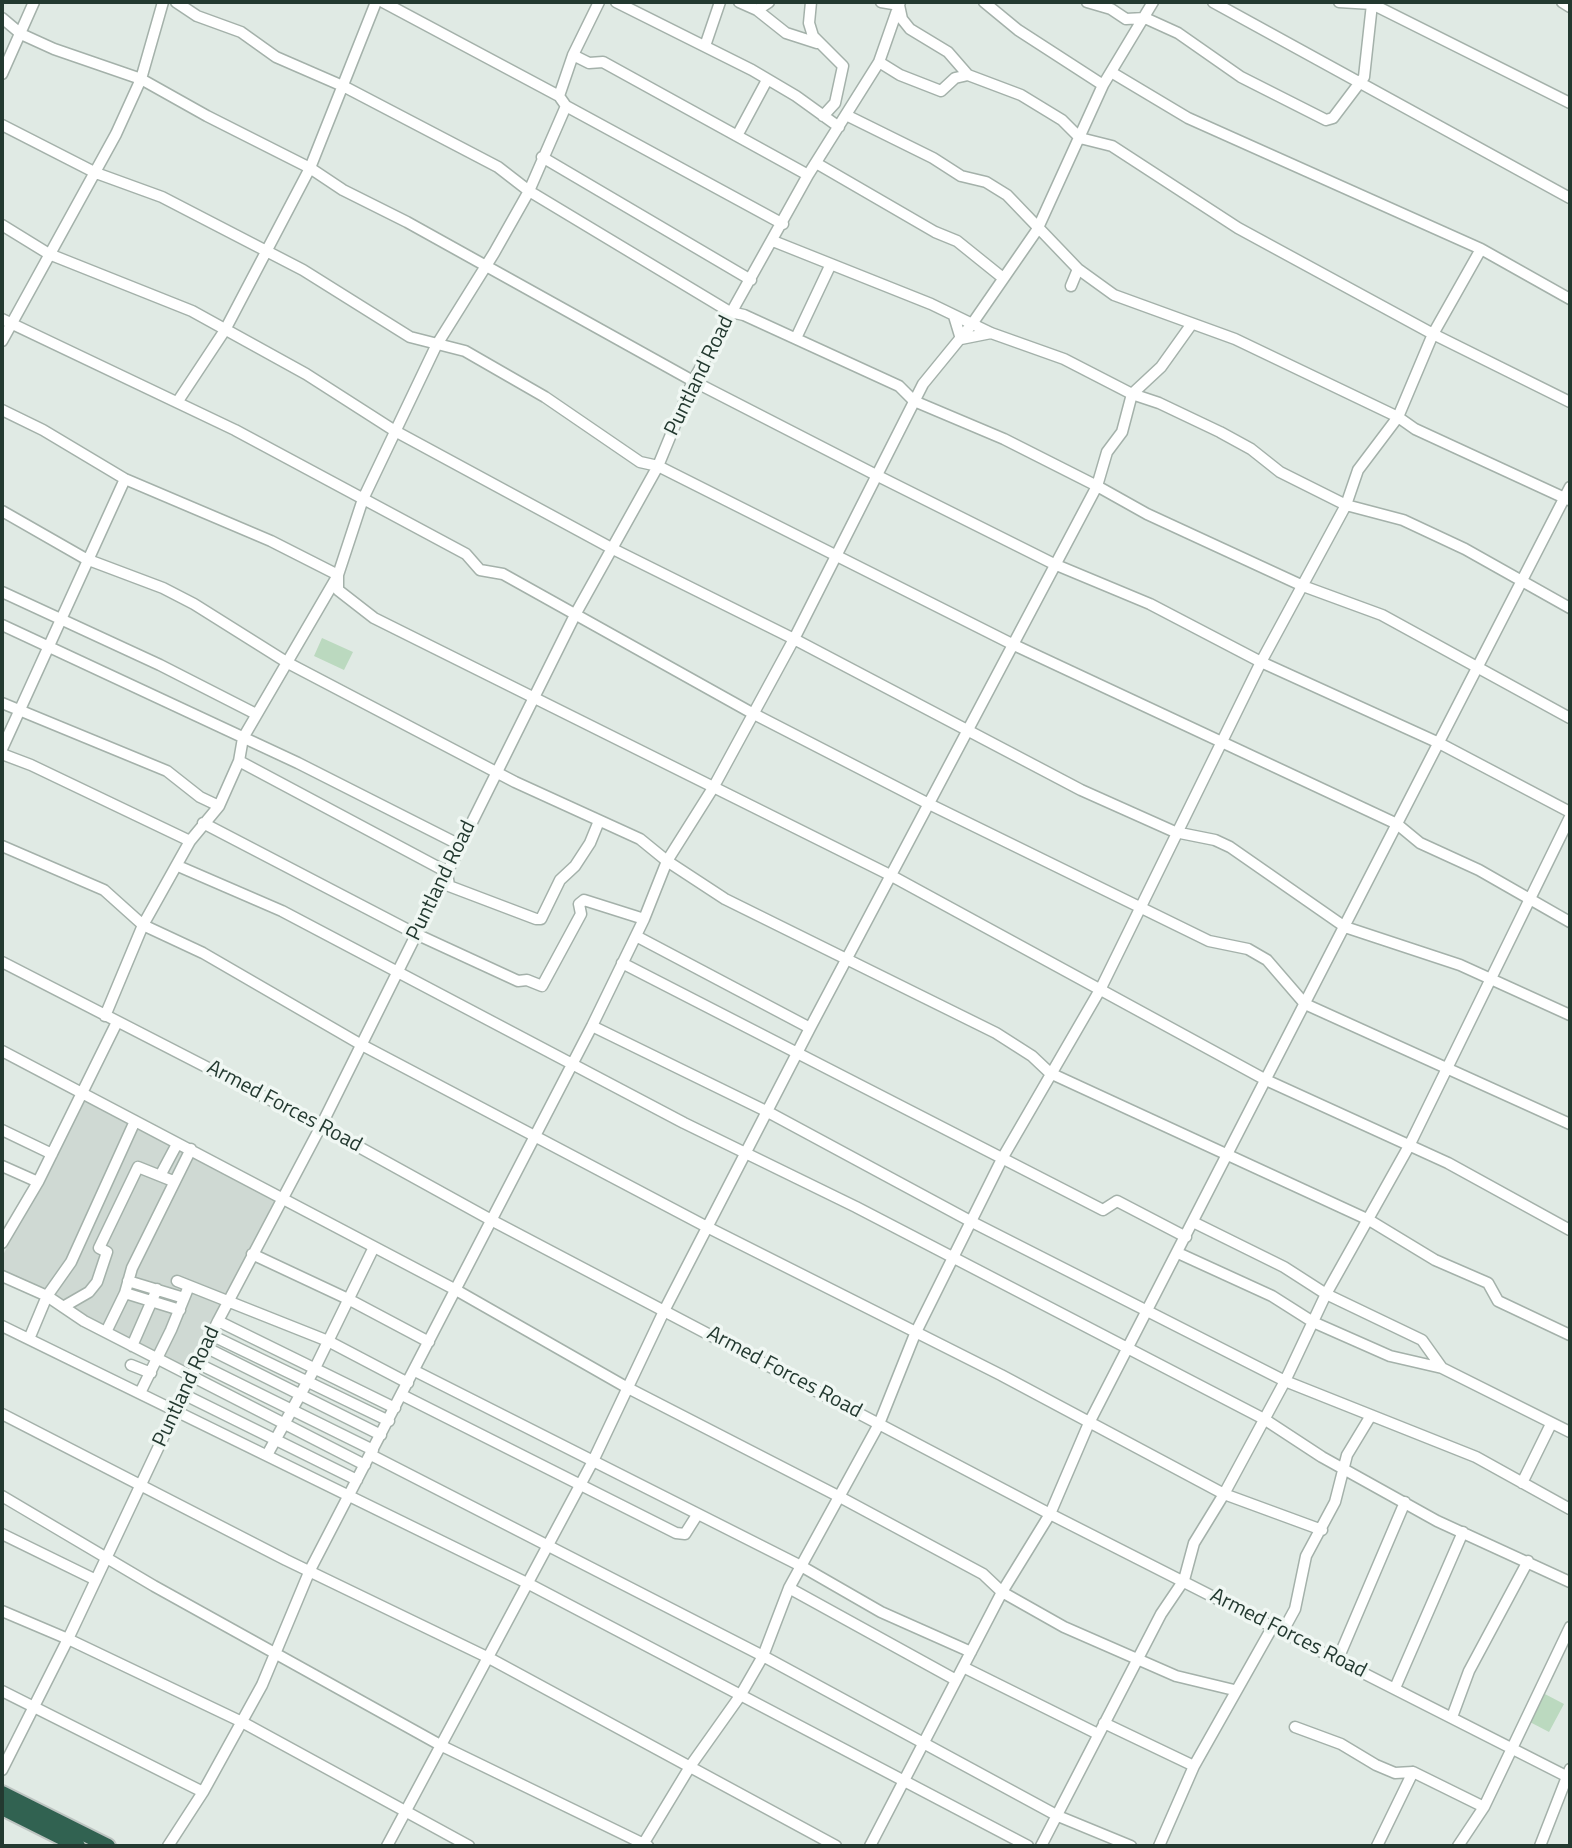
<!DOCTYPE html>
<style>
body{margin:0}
#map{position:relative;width:1572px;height:1848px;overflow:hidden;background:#e0eae4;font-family:"Titillium Web",sans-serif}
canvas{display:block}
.frame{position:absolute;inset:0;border:4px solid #233930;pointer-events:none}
</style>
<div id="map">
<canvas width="1572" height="1848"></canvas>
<div class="frame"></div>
</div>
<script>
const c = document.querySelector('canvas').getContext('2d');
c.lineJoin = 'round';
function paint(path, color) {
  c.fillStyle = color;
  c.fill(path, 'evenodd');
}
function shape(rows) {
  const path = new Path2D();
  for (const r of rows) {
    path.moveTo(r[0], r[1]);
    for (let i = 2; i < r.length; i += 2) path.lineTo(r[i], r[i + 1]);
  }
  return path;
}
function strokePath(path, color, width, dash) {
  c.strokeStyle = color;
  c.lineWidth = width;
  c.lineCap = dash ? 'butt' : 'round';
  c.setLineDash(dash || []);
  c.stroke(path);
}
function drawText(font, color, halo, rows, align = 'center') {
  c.font = font + ' "Titillium Web",sans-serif';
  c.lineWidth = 7;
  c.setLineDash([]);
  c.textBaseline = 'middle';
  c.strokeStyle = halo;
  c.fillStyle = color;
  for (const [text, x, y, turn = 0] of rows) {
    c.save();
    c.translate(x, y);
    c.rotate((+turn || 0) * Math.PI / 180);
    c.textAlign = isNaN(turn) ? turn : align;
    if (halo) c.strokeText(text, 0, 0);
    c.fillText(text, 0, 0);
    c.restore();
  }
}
paint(shape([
 [83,1099,277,1201,189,1369,2,1273,2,1257]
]), '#cfd9d3');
paint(shape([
 [322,638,353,652,344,670,314,656],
 [1543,1693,1564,1704,1549,1732,1528,1721]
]), '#bbd9bf');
const minor = shape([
 [176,2,197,16,241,32,276,57,345,87,498,167,529,191,730,312,744,315,899,386,914,401,1004,439,1097,486,1147,514,1303,586,1382,615,1570,718],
 [383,2,559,96],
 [616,2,752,70,796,96,839,127],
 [739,2,757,10,786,33,817,43],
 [811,2,809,23,813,36,843,66,835,103,823,116],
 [881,2,899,5,902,19,910,29,948,52,968,75],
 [984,2,1018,30,1103,85],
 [1087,2,1111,9,1126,19,1145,18,1178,33,1241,77,1326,120,1333,118,1364,77,1372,4],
 [1213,2,1570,198],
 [1339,2,1372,4,1570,103],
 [1562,2,1570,7],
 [757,10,769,2],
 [2,18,21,34,54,49,141,79,207,116,310,168,343,190,407,222,693,381,878,476,1054,564,1150,604,1261,662,1439,743,1570,812],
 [705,46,720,2],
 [573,55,589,63,603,62,808,175],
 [879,62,900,75,941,91,955,78,968,75,1021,95,1062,120,1080,138,1112,146,1238,228,1433,334,1570,402],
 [1111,72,1188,118,1481,249,1570,299],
 [2,74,34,2],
 [566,106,783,224],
 [846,115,933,158,961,176,986,182,1007,195,1078,269,1071,286],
 [2,125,96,173,162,197,303,270,410,337,465,351,545,397,640,462,658,466,1012,644,1397,824,1420,843,1479,870,1570,922],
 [738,134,767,80],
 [542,157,751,280],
 [816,163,935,232,957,241,1003,278],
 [2,225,49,254,192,311,306,374,395,431,613,549,794,639,1081,790,1175,832,1215,840,1230,847,1345,927,1460,965,1570,1015],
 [773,241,931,304,991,333,1064,359,1132,394,1159,403,1220,432,1251,449,1280,472,1346,505,1403,520,1465,549,1570,608],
 [1078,269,1114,295,1235,339,1398,417,1415,429,1569,500],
 [954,316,961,339,991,333],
 [2,319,235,430,466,554,480,570,503,574,752,713,927,803,1209,941,1248,949,1267,960,1305,1004,1570,1124],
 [796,338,830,266],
 [2,341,116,134,141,79,163,2],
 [178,401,225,330,310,168,376,2],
 [2,410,43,430,125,479,271,541,338,575,338,590,374,618,890,875,1266,1080,1448,1163,1570,1230],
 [2,511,86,559,163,588,194,604,288,663,515,782,640,839,667,861,725,899,996,1033,1032,1056,1050,1073,1369,1220,1435,1260,1488,1283,1498,1301,1570,1335],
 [2,592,160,665,256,714],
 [2,625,298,763,460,845],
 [2,703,167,771,200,797,219,806],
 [2,749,125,479],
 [2,754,31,765,190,841],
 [239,761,447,872,449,886,536,919,541,919,560,880,575,866,590,843,599,821],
 [203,823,416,934,518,981,527,980,542,986,581,914,579,904,584,900,644,919],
 [2,846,104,890,143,925,203,953,360,1044,707,1227,1001,1375,1224,1494,1322,1530],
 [178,866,282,911,684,1123,856,1207,1264,1419,1322,1457,1437,1521,1570,1582],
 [636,936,810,1028],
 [2,962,321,1126,493,1221,1050,1514,1570,1778],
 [622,963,1103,1210,1117,1201,1186,1237],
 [105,1016,143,925,190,841,219,806,239,761,243,738,338,575,363,499,436,346,494,253,529,191,566,106,559,96,573,55,599,2],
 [592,1026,768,1112,972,1222,1285,1381,1476,1457,1570,1509],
 [2,1051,456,1290,626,1387,838,1496,983,1574,1002,1592,1064,1627,1176,1676,1234,1690],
 [2,1130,52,1154],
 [2,1166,38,1182],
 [161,1174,177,1144],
 [1193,1222,1284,1267,1326,1294,1422,1340,1442,1368,1570,1432],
 [2,1243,38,1182,117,1022],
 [1178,1253,1272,1296,1313,1322,1390,1356,1442,1368],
 [252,1254,348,1299,429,1342],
 [2,1276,47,1296,84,1321,365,1465],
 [128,1281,184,1298],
 [177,1281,328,1341,408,1383],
 [125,1293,180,1310],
 [63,1307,89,1292,97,1282,107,1252,99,1248,138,1167,173,1181],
 [218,1321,395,1408],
 [2,1326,529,1584,1028,1846],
 [106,1332,125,1293,132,1268,191,1149],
 [211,1335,389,1421],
 [29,1339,47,1296,71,1262,135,1121],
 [132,1346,157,1289],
 [205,1347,381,1435],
 [197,1363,373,1450],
 [131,1365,151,1373],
 [415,1371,801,1566,881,1612,971,1652],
 [140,1393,171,1330,189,1286],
 [183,1394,357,1480],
 [402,1395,676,1533,685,1534,697,1515],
 [2,1414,286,1560,489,1658,836,1846],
 [267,1455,316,1366,374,1247],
 [371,1455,763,1656,1058,1816,1131,1846],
 [1522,1483,1551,1424],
 [2,1496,154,1586,442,1746,648,1846],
 [2,1534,96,1580],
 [789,1588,956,1680],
 [2,1611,68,1639,242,1722,469,1846],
 [1283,1631,1295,1609,1306,1556,1335,1502,1347,1455,1370,1417],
 [1338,1659,1405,1502],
 [963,1667,1098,1734],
 [1395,1688,1463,1532],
 [2,1691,203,1792],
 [1452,1717,1469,1671,1528,1561],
 [1104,1723,1194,1766],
 [1295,1727,1341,1744,1376,1765,1395,1773,1413,1772,1484,1807],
 [2,1770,68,1639,218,1321,321,1126,576,613,658,466,693,381,808,175,879,62,900,2],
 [168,1846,203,1792,262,1685,310,1570,592,1026,644,919,667,861,713,788,794,639,923,384,972,324,1037,230,1103,85,1153,2],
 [387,1846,593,1461,665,1309,810,1028,1097,486,1107,452,1122,432,1132,394,1161,367,1191,325],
 [642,1846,691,1765,740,1696,763,1656,789,1588,879,1424,915,1334,1003,1157,1101,988,1261,662,1346,505,1358,470,1398,417,1433,334,1481,249],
 [870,1846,1002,1592,1050,1514,1089,1423,1570,487],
 [1041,1846,1161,1614,1184,1580,1194,1543,1224,1494,1285,1381,1326,1294,1409,1146,1570,817],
 [1159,1846,1194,1766,1273,1626],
 [1377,1846,1413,1772],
 [1458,1846,1484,1807,1570,1627],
 [1540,1846,1570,1769]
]);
const highway = shape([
 [2,1793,108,1846],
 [2,1808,78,1846]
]);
strokePath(minor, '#a4b1aa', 13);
strokePath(highway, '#bdc4c1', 18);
strokePath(minor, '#fff', 10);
strokePath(highway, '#316251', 14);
drawText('21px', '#233930', '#f0f7f3', [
 ["Puntland Road",700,376,-64],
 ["Puntland Road",442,881,-64],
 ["Armed Forces Road",284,1107,28],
 ["Armed Forces Road",784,1373,28],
 ["Puntland Road",187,1387,-65],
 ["Armed Forces Road",1288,1634,27]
]);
</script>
